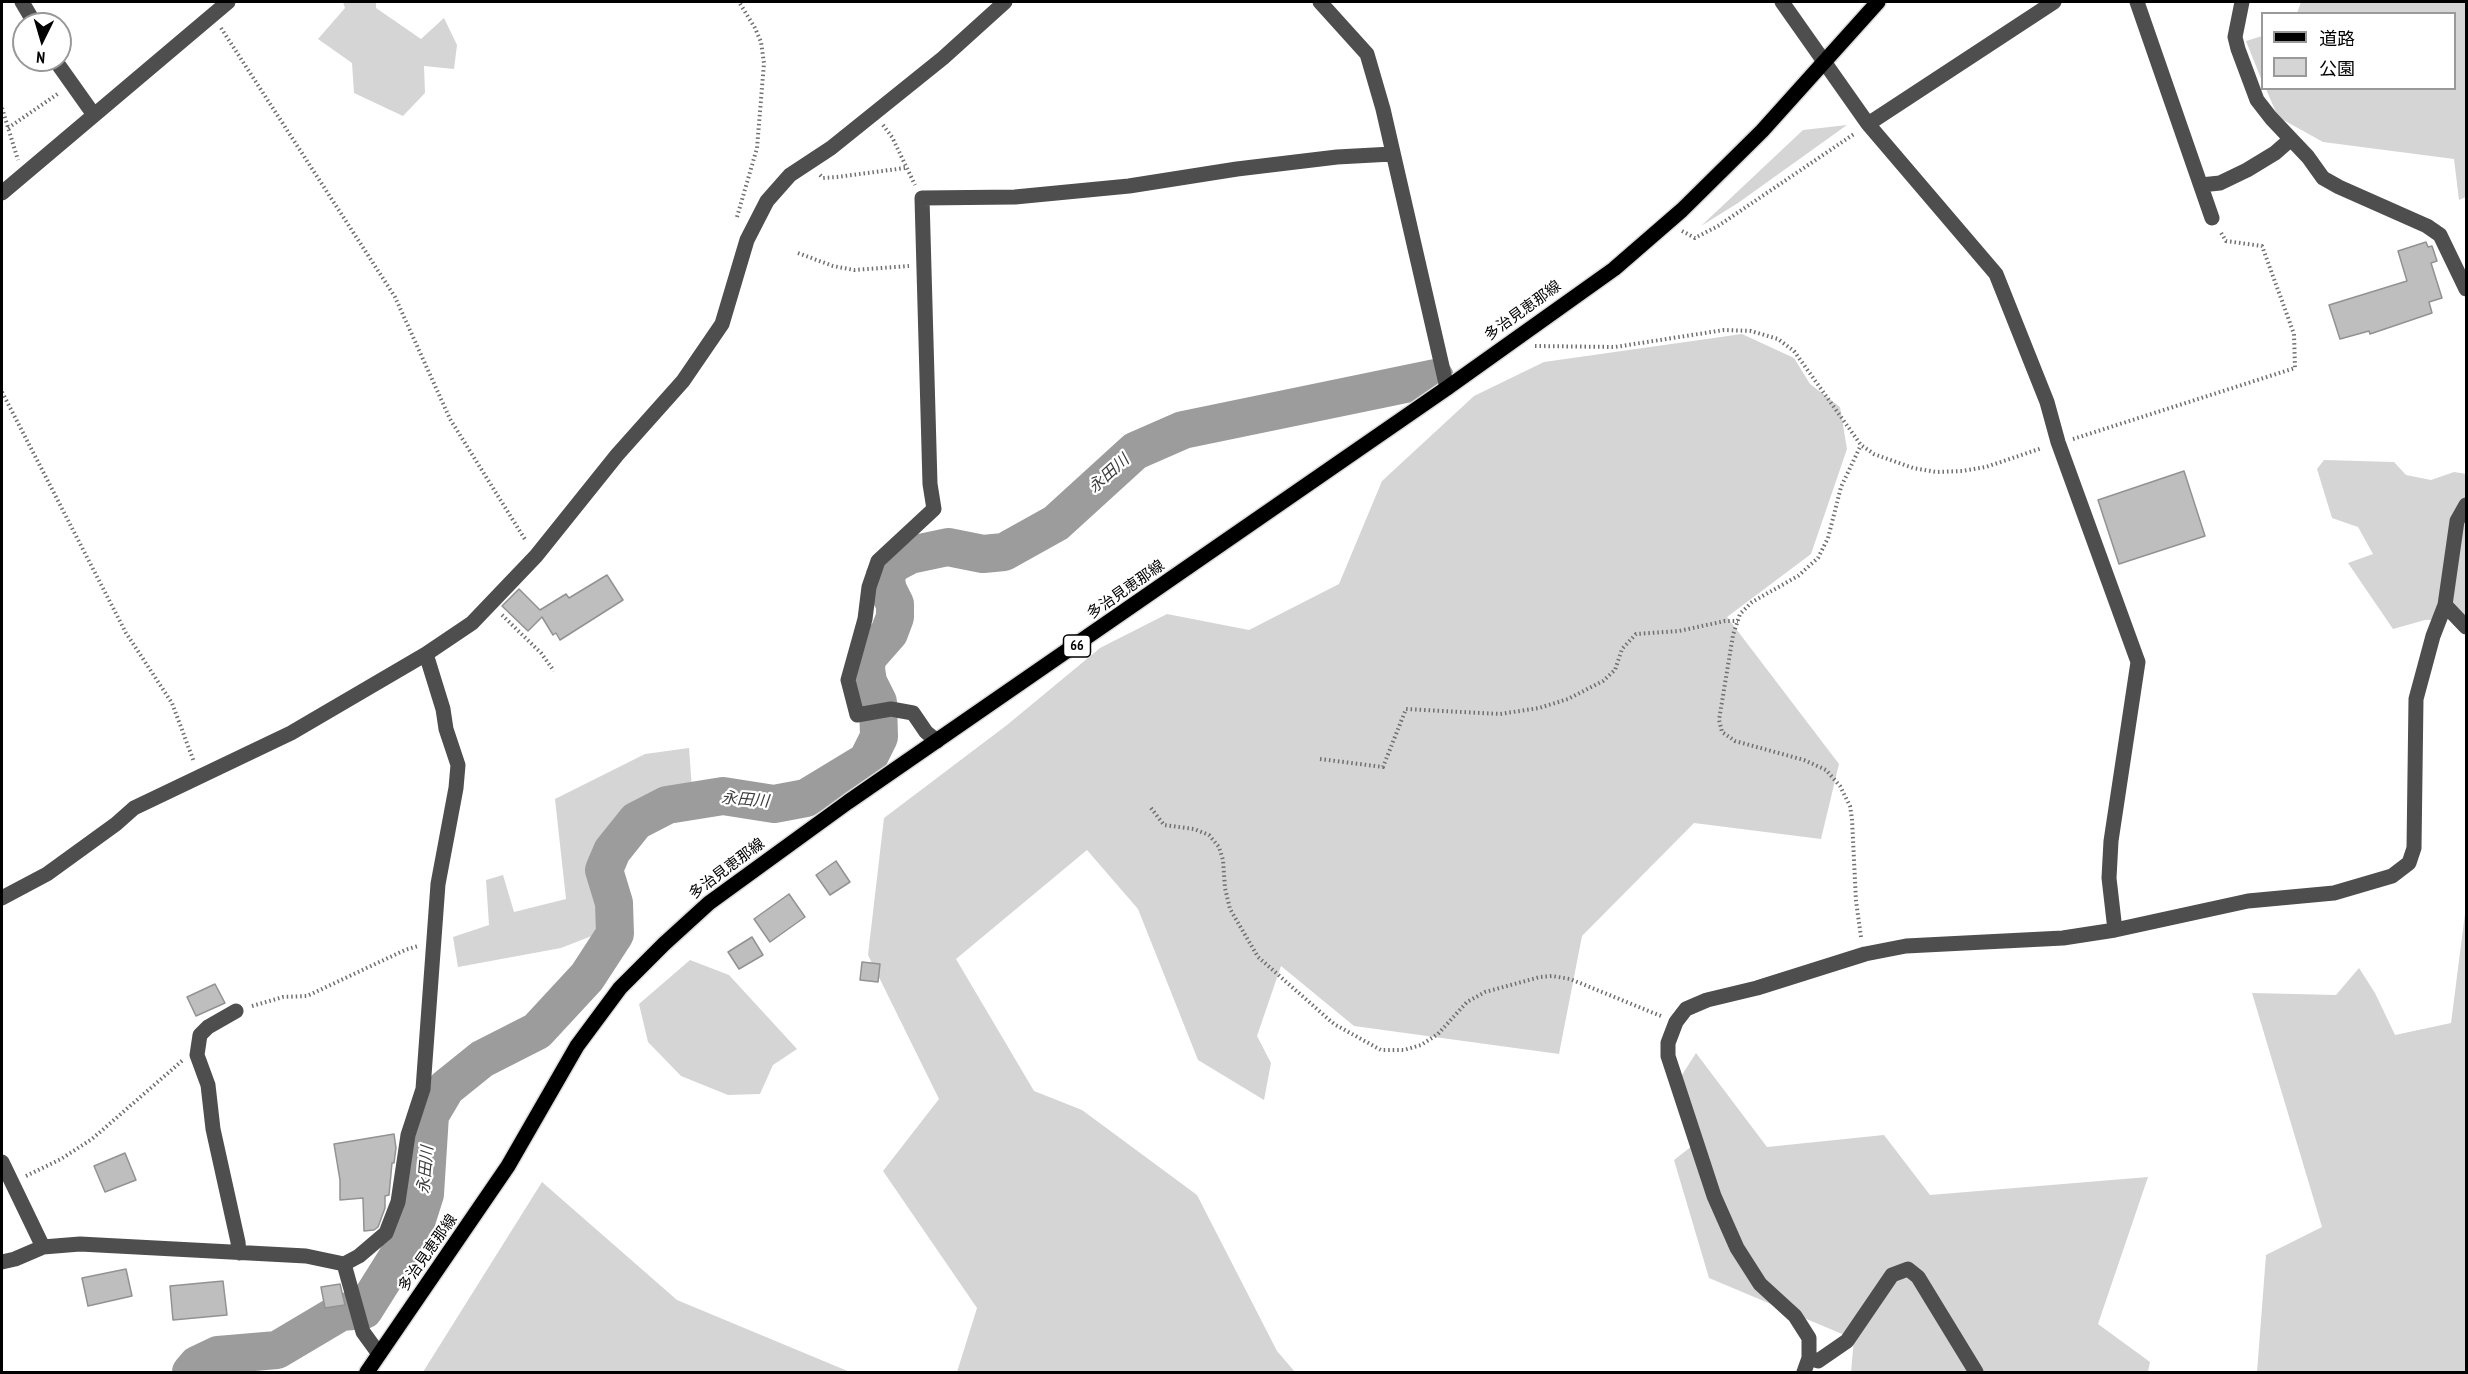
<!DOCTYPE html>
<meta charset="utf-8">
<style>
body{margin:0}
#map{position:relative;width:2468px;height:1374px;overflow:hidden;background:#fff;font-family:"PT Sans Narrow","Noto Sans JP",sans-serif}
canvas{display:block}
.frame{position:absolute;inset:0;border:3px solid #000;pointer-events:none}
.legend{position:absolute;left:2261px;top:12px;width:195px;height:78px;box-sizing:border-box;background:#fff;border:2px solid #999;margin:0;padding:8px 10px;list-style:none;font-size:18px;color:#000}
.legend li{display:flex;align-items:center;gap:12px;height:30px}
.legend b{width:30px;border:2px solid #999}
.north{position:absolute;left:12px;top:12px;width:60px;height:60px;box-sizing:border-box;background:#fff;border:2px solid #999;border-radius:50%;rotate:185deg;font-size:16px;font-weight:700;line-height:24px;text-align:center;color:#000}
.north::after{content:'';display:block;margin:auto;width:21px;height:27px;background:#000;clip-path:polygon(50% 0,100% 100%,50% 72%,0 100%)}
</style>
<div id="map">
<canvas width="2468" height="1374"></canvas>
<div class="frame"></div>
<ul class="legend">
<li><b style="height:8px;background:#000"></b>道路</li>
<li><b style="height:16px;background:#d5d5d5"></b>公園</li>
</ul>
<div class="north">N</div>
</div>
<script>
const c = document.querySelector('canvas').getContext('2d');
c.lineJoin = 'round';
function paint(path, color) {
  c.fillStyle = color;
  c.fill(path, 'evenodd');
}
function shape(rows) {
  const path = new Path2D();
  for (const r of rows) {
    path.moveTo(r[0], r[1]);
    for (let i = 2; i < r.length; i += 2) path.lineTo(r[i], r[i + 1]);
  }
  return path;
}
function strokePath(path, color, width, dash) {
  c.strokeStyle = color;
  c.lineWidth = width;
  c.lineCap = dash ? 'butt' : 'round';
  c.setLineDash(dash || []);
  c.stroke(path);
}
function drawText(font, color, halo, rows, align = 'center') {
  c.font = font + ' "PT Sans Narrow","Noto Sans JP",sans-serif';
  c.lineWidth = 4.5;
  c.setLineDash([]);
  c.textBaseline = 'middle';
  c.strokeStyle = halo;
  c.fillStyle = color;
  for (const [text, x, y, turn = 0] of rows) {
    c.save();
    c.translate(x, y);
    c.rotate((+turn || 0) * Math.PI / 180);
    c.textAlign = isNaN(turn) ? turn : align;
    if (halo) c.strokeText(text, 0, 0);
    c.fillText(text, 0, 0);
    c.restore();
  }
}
paint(shape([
 [343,2,376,2,376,8,421,39,444,18,457,45,454,69,424,66,425,93,403,116,354,93,352,63,318,39,345,8],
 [2301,2,2466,2,2466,197,2459,200,2454,159,2323,142,2278,117,2266,89,2454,88,2454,14,2297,13],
 [2262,36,2262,81,2246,41],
 [1847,125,1738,203,1701,226,1803,130],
 [1742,334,1794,358,1810,384,1840,407,1847,449,1811,554,1727,617,1839,764,1821,839,1694,823,1582,936,1559,1054,1354,1026,1281,966,1257,1036,1271,1063,1264,1100,1198,1060,1138,909,1087,850,956,959,1034,1091,1082,1110,1197,1195,1277,1351,1295,1372,957,1372,977,1308,883,1171,939,1099,868,955,884,818,1007,725,1100,648,1167,614,1249,630,1339,584,1382,481,1474,396,1544,362],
 [2324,460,2394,462,2406,475,2431,480,2454,472,2466,474,2466,619,2425,620,2393,629,2348,563,2373,554,2358,527,2332,518,2317,469],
 [689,748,692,789,663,797,630,813,608,838,593,872,602,932,561,948,458,967,453,937,489,925,486,880,503,875,514,912,566,899,555,799,645,754],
 [2466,906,2466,1372,2257,1372,2266,1255,2322,1227,2252,993,2336,995,2359,968,2375,993,2395,1035,2451,1023],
 [690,960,729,975,797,1049,773,1065,760,1094,728,1095,681,1076,648,1042,639,1004],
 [1696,1053,1767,1147,1884,1135,1930,1195,2148,1177,2098,1324,2150,1362,2148,1372,1851,1372,1854,1339,1709,1278,1674,1160,1701,1139,1680,1078],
 [542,1182,677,1300,850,1372,423,1372]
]), '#d5d5d5');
strokePath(shape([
 [191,1372,197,1365,218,1355,277,1350,341,1312,364,1310,413,1232,425,1194,430,1115,446,1088,482,1059,537,1031,587,977,615,934,614,903,604,870,612,851,636,821,667,805,723,796,774,804,806,798,867,761,879,737,878,702,868,682,866,669,867,658,889,633,895,617,895,604,888,590,885,576,893,564,910,555,948,547,983,554,1004,552,1056,523,1135,451,1183,430,1435,378]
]), '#9c9c9c', 38);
const building = shape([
 [2426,242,2428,247,2432,246,2437,261,2431,263,2442,298,2429,302,2432,313,2370,334,2369,331,2340,339,2329,305,2407,281,2398,251,2426,242],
 [2184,471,2205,536,2119,564,2098,500,2184,471],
 [607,575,623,600,560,640,556,633,553,635,542,617,528,631,502,606,519,589,540,610,566,594,569,598,607,575],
 [836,861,850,882,830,895,816,875,836,861],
 [789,894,805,917,770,942,754,919,789,894],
 [752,937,763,955,739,969,728,952,752,937],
 [862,962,880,964,878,982,860,980,862,962],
 [215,984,225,1003,196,1016,187,997,215,984],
 [394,1134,396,1148,394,1163,392,1163,389,1195,385,1196,385,1208,378,1227,374,1230,364,1231,363,1198,340,1200,340,1180,334,1144,394,1134],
 [125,1153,136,1180,105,1192,94,1166,125,1153],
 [126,1269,132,1296,88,1306,82,1278,126,1269],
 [223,1281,227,1315,173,1320,170,1286,223,1281],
 [340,1284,345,1305,325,1308,321,1287,340,1284]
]);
paint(building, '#bebebe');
strokePath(building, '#929292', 1.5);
const major = shape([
 [367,1372,508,1166,577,1046,620,988,664,944,709,903,848,802,1447,388,1614,269,1682,210,1762,131,1878,2]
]);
strokePath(major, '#dbdbdb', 18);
strokePath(shape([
 [221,28,395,297,450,419,526,541],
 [2,108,18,160],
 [883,125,892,137,915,185],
 [8,128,59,93],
 [820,175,823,178,837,177,905,168],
 [737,217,757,148,764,63,761,42,755,28,739,2],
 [1682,231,1695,238,1718,226,1854,134],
 [798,253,833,266,854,270,909,266],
 [1535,346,1615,347,1724,330,1751,331,1778,339,1794,351,1861,445,1874,454,1913,468,1936,472,1962,471,1986,467,2042,448],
 [2,392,126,633,172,703,194,762],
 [2073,439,2295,368,2294,334,2262,246,2226,241,2220,231],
 [502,615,541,653,554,671],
 [1320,759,1383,767,1406,709,1500,714,1539,708,1568,699,1603,681,1615,670,1622,649,1636,634,1679,631,1725,621,1738,621],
 [1151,808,1164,825,1194,829,1209,835,1219,847,1223,860,1225,888,1230,909,1258,957,1334,1024,1381,1050,1404,1050,1421,1045,1438,1034,1467,1002,1485,992,1540,977,1552,976,1570,979,1661,1016],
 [1861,937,1856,901,1852,819,1850,806,1840,786,1826,770,1804,760,1735,741,1722,732,1719,720,1733,635,1740,614,1752,602,1798,576,1818,558,1828,538,1841,487,1861,445],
 [252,1006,283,997,307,996,405,950,418,946],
 [26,1176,61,1159,92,1139,183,1060]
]), '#707070', 4, [1.5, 3]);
strokePath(shape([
 [22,2,35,24],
 [1320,2,1367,54,1383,109,1447,388],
 [1782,2,1868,124,1996,274,2047,402,2058,442,2138,662,2111,841,2109,878,2115,930],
 [2137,2,2212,218],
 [2242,2,2235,37,2238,49,2257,100,2271,118,2308,157,2323,178,2339,187,2427,226,2440,235,2466,289],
 [55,60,94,115],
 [1868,124,2054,2],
 [2201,185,2220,183,2247,170,2275,153,2291,139],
 [2,193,228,2],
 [2445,605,2466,627],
 [937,741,926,732,913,713,891,709,857,715,848,680,865,619,869,587,878,561,934,509,930,484,922,198,1015,197,1129,186,1237,169,1337,157,1392,154],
 [2,898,47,874,116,824,134,808,291,733,426,654,472,623,536,556,617,455,683,381,722,324,747,240,767,201,790,175,831,148,943,58,1005,2],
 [236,1011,208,1027,200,1035,197,1055,208,1085,213,1129,238,1242,239,1253],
 [2,1162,43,1247],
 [2,1262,15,1259,43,1247,80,1244,306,1256,344,1264,363,1332,379,1354],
 [344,1264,359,1256,386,1233,398,1202,408,1135,423,1089,438,884,456,788,458,765,446,729,443,709,426,654],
 [1809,1358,1818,1361,1847,1341,1892,1275,1908,1269,1918,1277,1976,1372],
 [1804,1372,1809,1358,1809,1338,1795,1316,1760,1284,1737,1248,1714,1196,1668,1056,1668,1043,1676,1022,1686,1009,1707,1000,1757,988,1865,954,1906,946,2063,938,2115,930,2248,901,2334,893,2392,876,2409,863,2414,848,2416,699,2433,636,2445,605,2457,521,2466,505]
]), '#4e4e4e', 15);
strokePath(major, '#000', 15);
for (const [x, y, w] of [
 [1077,646,27]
]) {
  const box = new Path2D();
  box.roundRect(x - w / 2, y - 11, w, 22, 4.5);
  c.fillStyle = '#fff';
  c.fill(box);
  strokePath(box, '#000', 1.5);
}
drawText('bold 14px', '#000', null, [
 ["66",1077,646]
]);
drawText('15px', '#000', '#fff', [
 ["多治見恵那線",1523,311,-36],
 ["多治見恵那線",1126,590,-35],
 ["多治見恵那線",727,869,-37],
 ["多治見恵那線",428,1253,-55]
]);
drawText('italic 16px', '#3d3d3d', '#fff', [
 ["永田川",1109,474,-42],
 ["永田川",745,800,5],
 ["永田川",426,1170,-85]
]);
</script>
